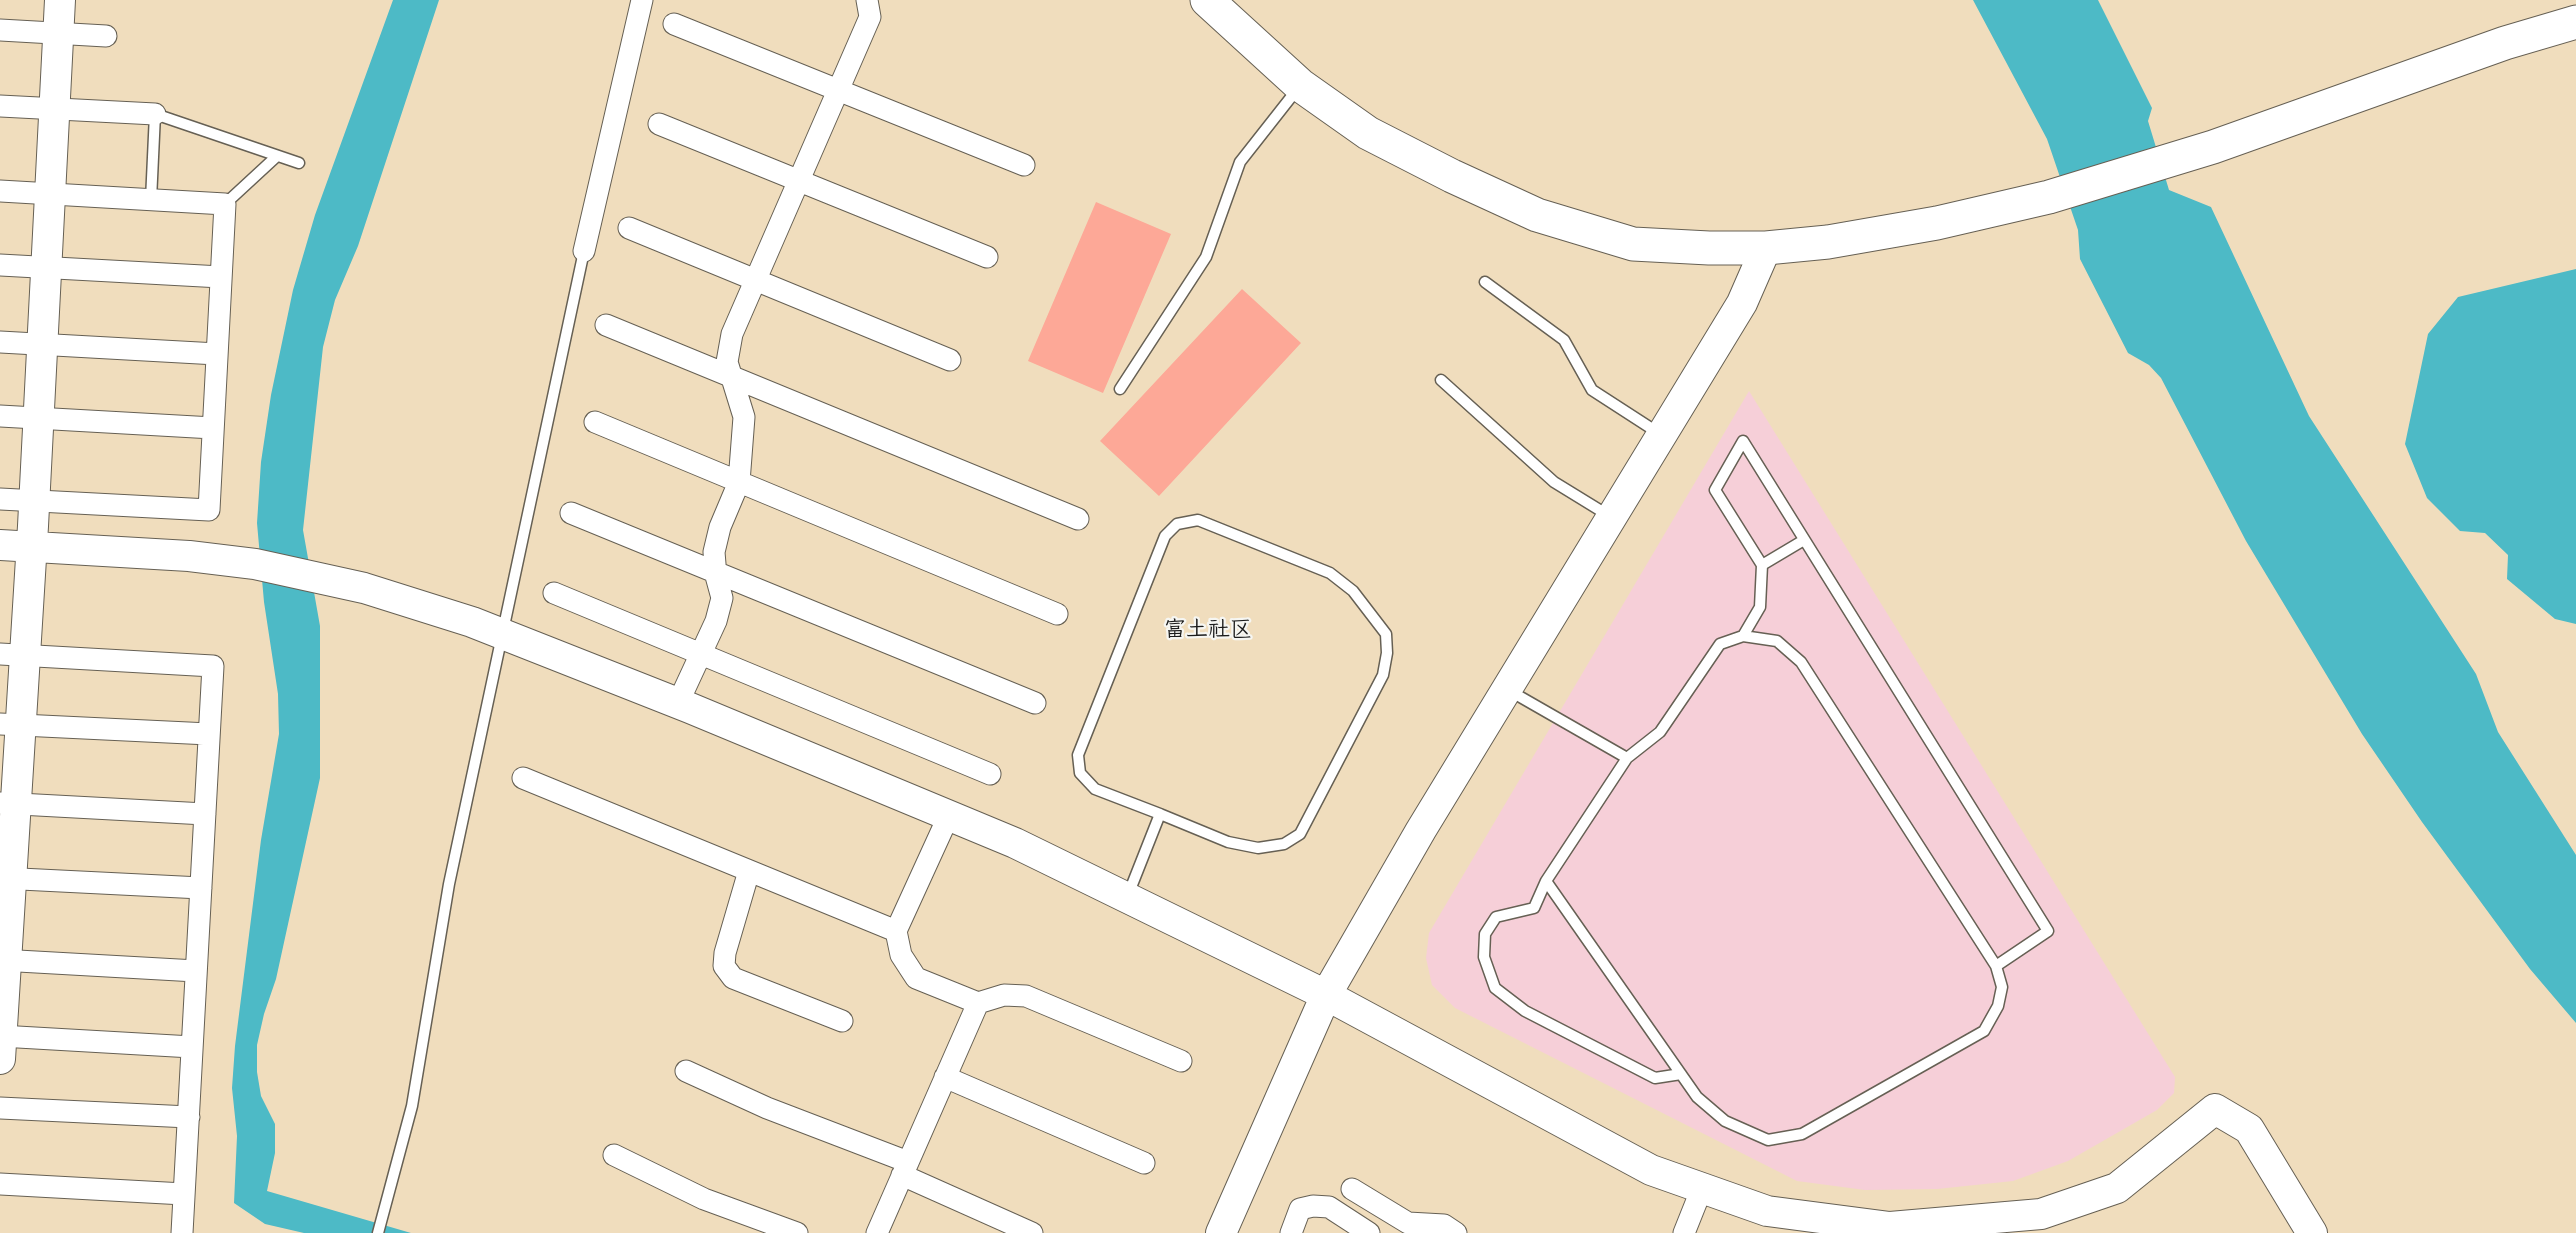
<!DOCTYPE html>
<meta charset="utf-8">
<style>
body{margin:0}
canvas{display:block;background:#f0ddbd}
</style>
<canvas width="2576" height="1233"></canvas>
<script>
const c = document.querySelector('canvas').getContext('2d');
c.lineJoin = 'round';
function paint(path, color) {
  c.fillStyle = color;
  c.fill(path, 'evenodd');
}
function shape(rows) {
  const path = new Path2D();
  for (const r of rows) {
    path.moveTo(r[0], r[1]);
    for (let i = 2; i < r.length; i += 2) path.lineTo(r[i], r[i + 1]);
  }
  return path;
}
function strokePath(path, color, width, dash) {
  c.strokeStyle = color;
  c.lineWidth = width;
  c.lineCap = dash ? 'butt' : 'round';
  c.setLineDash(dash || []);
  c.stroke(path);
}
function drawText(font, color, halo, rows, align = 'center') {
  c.font = font + ' Kalam,"LXGW WenKai TC",sans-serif';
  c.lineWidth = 4.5;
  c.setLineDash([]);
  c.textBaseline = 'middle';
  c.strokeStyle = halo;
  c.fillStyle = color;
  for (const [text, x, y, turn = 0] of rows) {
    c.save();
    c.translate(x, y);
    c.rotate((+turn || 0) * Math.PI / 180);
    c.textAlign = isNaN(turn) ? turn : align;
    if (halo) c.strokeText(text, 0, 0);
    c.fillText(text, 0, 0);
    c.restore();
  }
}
paint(shape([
 [1749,391,2175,1077,2174,1093,2157,1110,2068,1161,2013,1181,1937,1189,1865,1190,1797,1181,1455,1008,1432,985,1426,958,1429,933]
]), '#f6cfd8');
paint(shape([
 [393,0,439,0,358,246,335,300,323,347,303,530,320,626,320,778,276,979,264,1014,257,1045,257,1072,261,1096,275,1124,275,1153,267,1191,411,1233,304,1233,265,1224,234,1203,237,1136,232,1088,235,1046,261,840,279,734,278,694,264,602,257,523,261,462,271,395,293,290,315,215],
 [1973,0,2098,0,2152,108,2148,121,2169,190,2211,207,2309,416,2476,674,2498,732,2576,855,2576,1023,2530,969,2422,822,2362,734,2246,541,2161,378,2149,365,2128,353,2080,259,2078,230,2047,139],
 [2576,269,2576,624,2555,619,2507,579,2508,555,2485,533,2460,531,2427,498,2405,444,2428,334,2458,297]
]), '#4dbac6');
paint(shape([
 [1096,202,1171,234,1103,393,1028,361],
 [1242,289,1301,343,1159,496,1100,441]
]), '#fda897');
const lane = shape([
 [151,200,155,114,299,163],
 [225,204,277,156],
 [1485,282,1564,340,1592,390,1660,434],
 [1441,380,1554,482,1611,517],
 [1120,389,1206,257,1240,162,1299,87],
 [1762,565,1804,540],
 [1743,636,1760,607,1762,565,1715,490,1743,441,2048,931,1996,966],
 [1510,691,1627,758,1546,881,1697,1097,1725,1121,1768,1140,1802,1134,1984,1031,1998,1006,2002,987,1996,966,1801,662,1777,641,1743,636,1720,644,1660,732,1627,758],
 [1546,881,1534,908,1496,917,1485,934,1484,957,1495,988,1525,1011,1655,1078,1681,1074],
 [1128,895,1160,814,1095,789,1080,773,1078,755,1165,536,1177,524,1198,520,1330,573,1353,591,1386,634,1387,653,1383,675,1300,834,1284,844,1258,848,1228,842,1160,814],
 [378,1233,412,1106,449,884,584,251]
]);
const street = shape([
 [674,24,1024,165],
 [0,30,106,36],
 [0,106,155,114],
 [659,124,987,257],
 [0,191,225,204,209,510,0,499],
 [629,228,950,360],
 [584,251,642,0],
 [0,265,221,277],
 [606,325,1078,519],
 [0,342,217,354],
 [0,416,213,428],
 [595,422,1057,614],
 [571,513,1035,703],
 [554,593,990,774],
 [0,654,213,666,182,1233],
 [678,703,716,621,722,598,716,576,714,552,720,527,739,482,744,417,727,362,732,334,870,17,867,0],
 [0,724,209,734],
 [523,778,896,931,949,815],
 [0,803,205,814],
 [749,871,725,953,724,966,733,978,842,1021],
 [0,878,201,888],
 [896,931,901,955,916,978,978,1003,1004,995,1026,996,1181,1061],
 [0,960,196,971],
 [0,1036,192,1047],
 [686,1071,767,1108,908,1162],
 [945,1077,1144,1163],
 [0,1108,189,1117],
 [614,1155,704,1199,797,1233],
 [902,1175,1032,1233],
 [0,1184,184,1194],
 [1352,1189,1408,1223,1444,1225,1456,1233],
 [877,1233,978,1003],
 [1291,1233,1300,1209,1313,1206,1329,1207,1369,1233],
 [1684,1233,1702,1188]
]);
const secondary = shape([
 [0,545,189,556,255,564,364,588,472,622,690,708,1015,843,1326,995,1651,1170,1767,1211,1890,1227,2041,1214,2117,1188,2215,1109,2249,1129,2312,1233],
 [0,1059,33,526,60,0],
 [1221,1233,1326,995,1421,830,1742,303,1766,248]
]);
const primary = shape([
 [1207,0,1300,85,1368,133,1452,176,1537,215,1633,244,1709,248,1766,248,1828,242,1937,223,2049,197,2213,147,2505,43,2576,22]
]);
strokePath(lane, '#666054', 13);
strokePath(street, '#666054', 23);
strokePath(secondary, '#666054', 32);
strokePath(primary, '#666054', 35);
strokePath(lane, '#fff', 10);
strokePath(street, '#fff', 21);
strokePath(secondary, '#fff', 30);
strokePath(primary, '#fff', 33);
drawText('22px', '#1c1c1c', '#f6f6f2', [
 ["富土社区",1208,632]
]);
</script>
